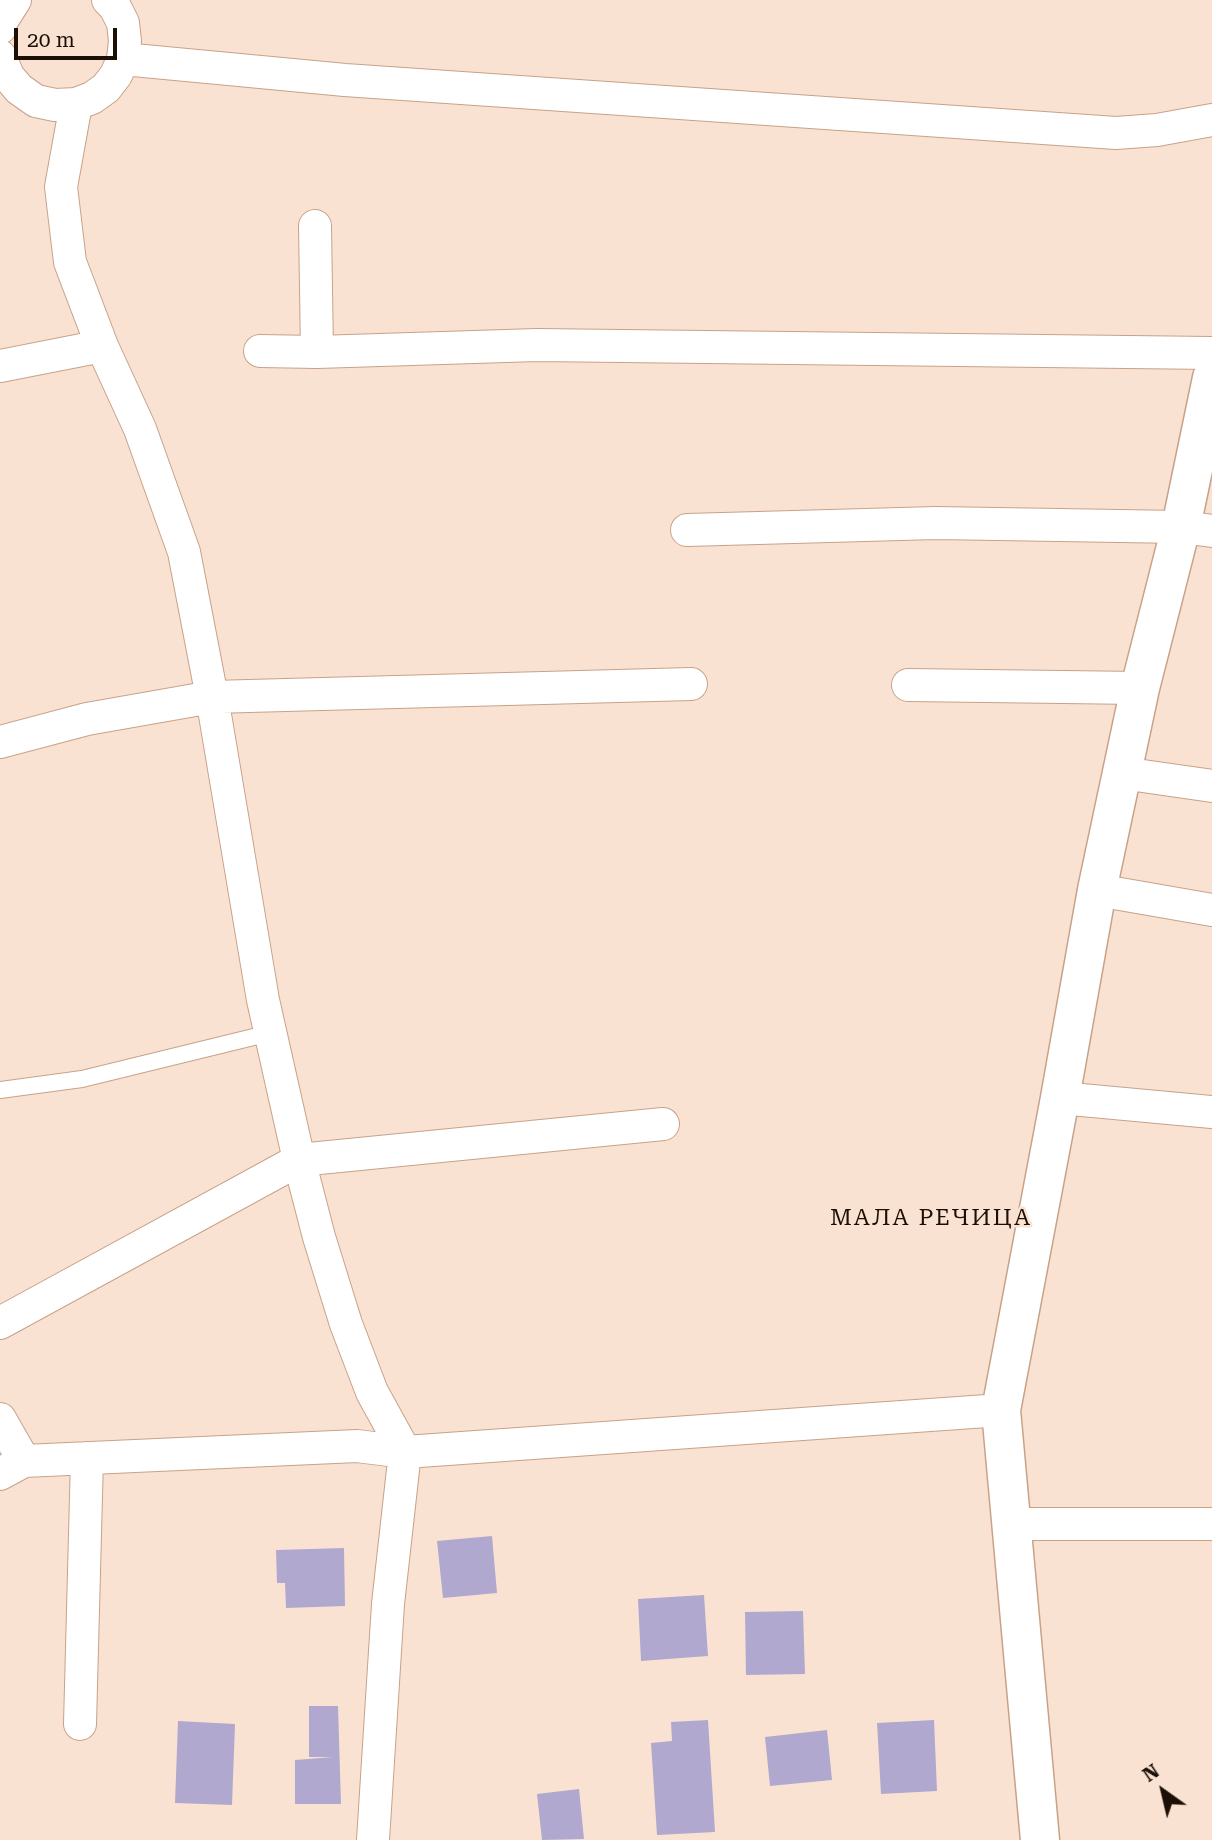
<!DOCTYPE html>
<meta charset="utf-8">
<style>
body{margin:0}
#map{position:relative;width:1212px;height:1840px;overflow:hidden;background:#fae2d2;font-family:"Roboto Serif",serif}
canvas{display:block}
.north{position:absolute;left:1128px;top:1756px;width:70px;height:70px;-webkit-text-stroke:5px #fae2d2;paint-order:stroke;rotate:326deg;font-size:19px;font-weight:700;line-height:28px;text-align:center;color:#1c0f06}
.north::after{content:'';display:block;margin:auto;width:24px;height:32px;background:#1c0f06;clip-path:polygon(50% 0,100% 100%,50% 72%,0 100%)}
.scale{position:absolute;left:14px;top:28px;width:103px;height:32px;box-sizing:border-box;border:4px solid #1c0f06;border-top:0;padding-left:9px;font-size:21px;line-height:24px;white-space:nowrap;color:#1c0f06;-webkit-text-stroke:5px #fae2d2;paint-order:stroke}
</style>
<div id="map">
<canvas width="1212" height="1840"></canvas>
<div class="north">N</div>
<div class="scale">20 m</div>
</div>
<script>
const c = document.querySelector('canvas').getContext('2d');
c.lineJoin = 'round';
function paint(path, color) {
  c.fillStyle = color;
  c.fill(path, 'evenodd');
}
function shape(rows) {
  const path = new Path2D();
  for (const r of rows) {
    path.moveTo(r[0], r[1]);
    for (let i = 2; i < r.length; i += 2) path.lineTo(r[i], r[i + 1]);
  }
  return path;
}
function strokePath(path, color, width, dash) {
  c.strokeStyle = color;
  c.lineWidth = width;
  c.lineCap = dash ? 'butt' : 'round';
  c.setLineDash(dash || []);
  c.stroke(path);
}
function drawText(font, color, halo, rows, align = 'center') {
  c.font = font + ' "Roboto Serif",serif';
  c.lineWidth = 5;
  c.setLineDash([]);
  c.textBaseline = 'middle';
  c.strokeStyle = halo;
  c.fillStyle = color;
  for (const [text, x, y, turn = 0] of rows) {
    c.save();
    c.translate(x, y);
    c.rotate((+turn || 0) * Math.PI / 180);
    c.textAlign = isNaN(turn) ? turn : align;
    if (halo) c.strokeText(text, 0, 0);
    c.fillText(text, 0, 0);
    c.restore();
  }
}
paint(shape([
 [492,1536,497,1593,443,1598,437,1541],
 [344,1548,345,1606,286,1608,285,1583,277,1583,276,1550],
 [704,1595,708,1656,641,1661,638,1599],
 [803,1611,805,1674,746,1675,745,1612],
 [309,1706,338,1706,341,1804,295,1804,295,1760,333,1757,309,1757],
 [708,1720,715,1832,657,1835,651,1743,672,1741,671,1722],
 [934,1720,937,1791,881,1794,877,1723],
 [178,1721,235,1724,232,1805,175,1803],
 [827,1730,832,1780,770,1786,765,1737],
 [579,1789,584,1839,542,1840,537,1794]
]), '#b1a8cf');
const service = shape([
 [0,1090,82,1079,270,1033]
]);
const minor = shape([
 [0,28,1,22,15,0],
 [0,56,8,76,19,89,36,101,55,105,76,104,92,98,106,88,116,75,123,59,125,41,123,23,115,7,108,0],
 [123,59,345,80,1116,133,1157,130,1212,120],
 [76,104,61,187,70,262,102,346,140,429,184,552,212,697,263,1000,299,1160,319,1237,346,1324,372,1392,405,1452,388,1604,373,1840],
 [315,226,317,352],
 [260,351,317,352,537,345,1212,353],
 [0,366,102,346],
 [687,530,936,523,1181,527,1212,531],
 [908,685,1140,688],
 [0,742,87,719,212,697,691,684],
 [1122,773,1212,786],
 [1097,890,1212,910],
 [1060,1098,1212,1112],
 [0,1323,299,1160,663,1124],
 [0,1419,24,1461],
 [0,1474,24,1461,357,1446,405,1452,1001,1410],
 [1012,1524,1212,1524],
 [80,1724,87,1458]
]);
const secondary = shape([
 [1040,1840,1001,1410,1060,1098,1097,890,1140,688,1181,527,1212,378]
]);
strokePath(service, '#c7a289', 18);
strokePath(minor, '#c7a289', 34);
strokePath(secondary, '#c7a289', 41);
strokePath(service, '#fff', 16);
strokePath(minor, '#fff', 32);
strokePath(secondary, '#fff', 38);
c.letterSpacing = '2px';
drawText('23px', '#1c0f06', '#fae2d2', [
 ["МАЛА РЕЧИЦА",931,1218]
]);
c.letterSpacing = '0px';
</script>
